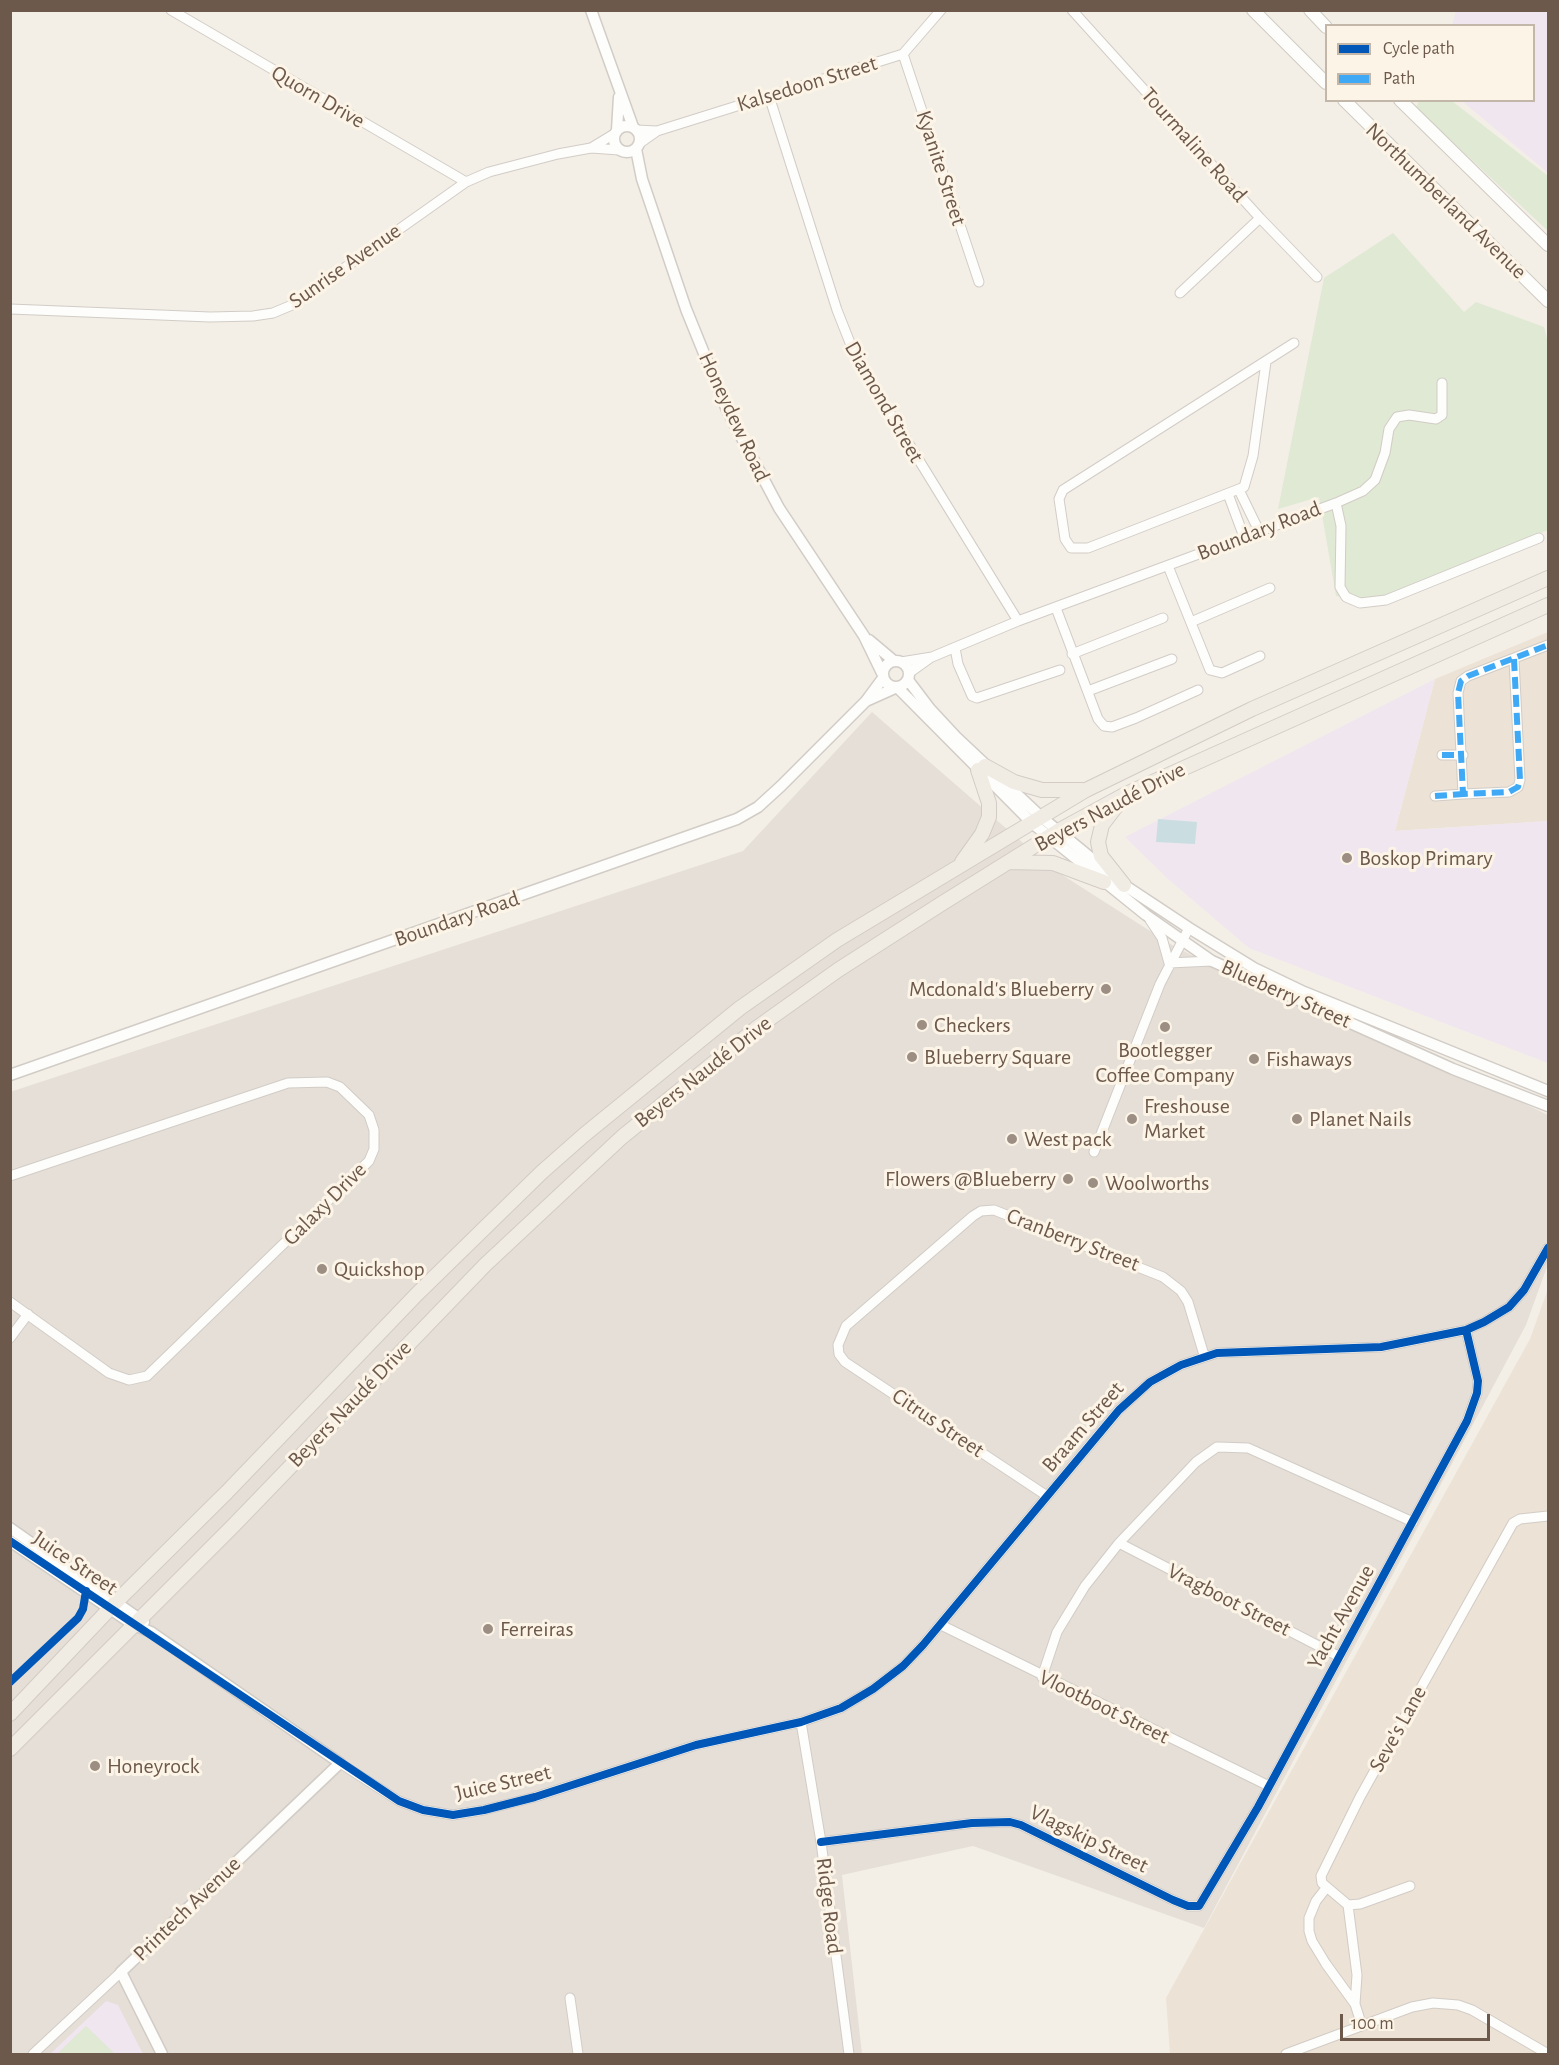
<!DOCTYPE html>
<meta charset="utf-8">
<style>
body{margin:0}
#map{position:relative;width:1559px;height:2065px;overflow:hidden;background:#f3efe7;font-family:"Alegreya Sans",sans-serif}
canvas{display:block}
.frame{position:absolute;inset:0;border:12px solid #6d594b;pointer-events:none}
.legend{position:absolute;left:1325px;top:24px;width:210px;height:78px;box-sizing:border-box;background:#fcf5e7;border:2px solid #c3b7a9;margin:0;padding:8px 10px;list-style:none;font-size:18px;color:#6d594b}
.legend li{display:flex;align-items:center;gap:12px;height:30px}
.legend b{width:30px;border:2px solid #c3b7a9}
.scale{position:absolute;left:1340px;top:2014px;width:150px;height:27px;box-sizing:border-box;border:3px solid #6d594b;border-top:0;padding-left:8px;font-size:18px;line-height:21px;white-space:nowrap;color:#6d594b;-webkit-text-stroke:4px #fcf5e7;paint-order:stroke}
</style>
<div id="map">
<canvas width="1559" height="2065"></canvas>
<div class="frame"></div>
<ul class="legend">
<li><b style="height:8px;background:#0057b8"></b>Cycle path</li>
<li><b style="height:8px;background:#3fa9f5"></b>Path</li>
</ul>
<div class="scale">100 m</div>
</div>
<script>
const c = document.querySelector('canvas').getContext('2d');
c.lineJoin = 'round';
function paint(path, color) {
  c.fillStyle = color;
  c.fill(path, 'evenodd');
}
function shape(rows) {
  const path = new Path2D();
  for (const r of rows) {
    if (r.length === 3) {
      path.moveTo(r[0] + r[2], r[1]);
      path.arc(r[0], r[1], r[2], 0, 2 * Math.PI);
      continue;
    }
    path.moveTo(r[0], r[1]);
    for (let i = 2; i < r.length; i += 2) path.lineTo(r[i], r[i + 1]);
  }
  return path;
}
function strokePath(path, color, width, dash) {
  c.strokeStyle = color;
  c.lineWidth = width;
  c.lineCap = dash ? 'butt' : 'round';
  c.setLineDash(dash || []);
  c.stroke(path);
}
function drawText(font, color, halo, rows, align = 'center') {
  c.font = font + ' "Alegreya Sans",sans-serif';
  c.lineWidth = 6;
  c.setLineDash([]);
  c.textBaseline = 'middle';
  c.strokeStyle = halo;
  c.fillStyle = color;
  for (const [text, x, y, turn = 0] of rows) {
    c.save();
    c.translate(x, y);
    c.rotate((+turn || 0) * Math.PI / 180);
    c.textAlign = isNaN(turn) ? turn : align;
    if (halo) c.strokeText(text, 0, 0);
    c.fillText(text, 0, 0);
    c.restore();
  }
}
paint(shape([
 [1548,632,1548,821,1395,831,1435,679],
 [1548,1289,1548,2054,1170,2054,1166,1998,1530,1339]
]), '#ece2d5');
paint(shape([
 [872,712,1053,869,1172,945,1217,968,1453,1069,1548,1115,1548,1264,1526,1325,1204,1928,973,1846,842,1875,862,2054,11,2054,10,1092,743,851]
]), '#e5dfd8');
paint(shape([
 [1456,11,1548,11,1548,173,1462,101,1534,100,1534,26,1452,25],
 [1435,679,1395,831,1548,821,1548,1063,1249,948,1168,879,1125,837],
 [106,2001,118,2005,143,2054,50,2054]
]), '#f0e6ef');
paint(shape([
 [1419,101,1452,101,1548,176,1548,231,1416,108],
 [1393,233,1464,312,1476,302,1544,327,1548,343,1548,530,1377,601,1336,596,1319,497,1278,509,1324,278],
 [86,2026,115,2054,57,2054]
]), '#dfe9d3');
paint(shape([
 [1158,819,1197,822,1195,844,1156,842]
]), '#cadee1');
const minor = shape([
 [171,10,466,182],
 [1072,10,1260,218,1317,277],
 [903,54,979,282],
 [769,96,837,310,856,358,1018,621],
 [636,130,657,131],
 [640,143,657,131,903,54,941,10],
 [591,148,614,134],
 [1180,293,1260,218],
 [10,309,210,317,253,316,273,313,292,305,466,182,489,172,558,154,591,148,619,150],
 [1266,362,1253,456,1244,487,1088,548,1071,548,1065,539,1059,499,1063,490,1294,343],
 [1239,490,1259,531],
 [1228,494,1244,537],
 [1336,503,1363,491,1375,480,1385,453,1389,429,1397,417,1409,415,1436,419,1442,415,1442,383],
 [1168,566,1210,670,1222,673,1260,656],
 [1056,608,1098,719,1104,726,1112,727,1136,718,1198,690],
 [1191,622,1270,588],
 [955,648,958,664,972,696,977,698,1060,670],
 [1072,654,1163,618],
 [1514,659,1520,780,1518,787,1509,792,1463,794,1458,693,1461,681,1468,676,1548,645],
 [901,662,932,657,1018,621,1336,503,1341,526,1340,587,1346,597,1360,603,1386,600,1539,538],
 [909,673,930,658],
 [1088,691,1172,659],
 [1442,755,1463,755],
 [1435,796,1463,794],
 [1150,920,1162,938,1169,963,1212,961],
 [1094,1152,1160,984,1189,928],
 [10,1176,288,1083,327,1082,340,1087,369,1115,374,1130,374,1149,369,1161,147,1376,129,1380,109,1373,10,1302],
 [10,1338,28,1314],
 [1047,1496,845,1362,839,1354,838,1345,846,1326,973,1216,981,1211,994,1210,1163,1277,1181,1291,1188,1302,1204,1355],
 [1119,1543,1340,1657],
 [941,1625,1269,1786],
 [1042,1677,1057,1632,1085,1586,1119,1543,1196,1462,1217,1447,1248,1448,1413,1522],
 [801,1722,821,1842,849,2054],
 [340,1763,399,1801,423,1810,453,1815,484,1810,535,1797,696,1745,801,1722,841,1708,873,1689,903,1666,923,1645,1119,1410,1150,1382,1181,1365,1217,1353,1381,1347,1466,1330,1484,1322,1509,1307,1524,1290,1548,1248],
 [821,1842,972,1823,1010,1822,1021,1825,1173,1900,1188,1906,1199,1906,1258,1807,1467,1421,1477,1393,1478,1381,1466,1330],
 [1410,1886,1360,1904,1348,1905,1322,1883,1321,1876,1360,1797,1513,1523,1520,1519,1548,1516],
 [1327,1887,1316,1901,1309,1918,1309,1931,1312,1941,1326,1964,1355,2004,1362,2026],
 [1348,1905,1357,1975,1355,2004],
 [570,1998,578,2054],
 [33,2054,121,1972],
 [1286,2054,1412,2007,1433,2003,1458,2005,1472,2010,1548,2054]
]);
const tertiary = shape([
 [591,10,633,127],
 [627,139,13],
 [617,130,619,97],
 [636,149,642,179,686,309,727,410,779,508,864,636,882,673],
 [869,640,894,661],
 [896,674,13],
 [908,680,930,709,956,737,1040,816,1124,885,1189,928,1254,968,1304,992,1548,1091],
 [898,688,1032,823,1146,915,1212,961,1453,1069,1548,1106],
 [866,701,895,688],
 [10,1075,737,819,758,807,781,786,866,701,883,678],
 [10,1528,144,1622],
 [10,1541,134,1625,151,1632,340,1763,121,1972,162,2054]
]);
const secondary = shape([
 [1253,10,1326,83],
 [1310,10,1326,27],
 [1344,100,1548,301],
 [1400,100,1548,245]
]);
const primary = shape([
 [985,766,1014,782,1042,790,1082,790],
 [1121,800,1102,825,1098,842,1101,856,1124,885],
 [962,862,982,834,989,817,989,803,978,770],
 [1008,862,1053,863,1104,882],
 [10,1714,117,1601,227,1492,417,1294,542,1172,584,1135,740,1008,837,940,1086,790,1252,709,1548,578],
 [10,1749,234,1525,485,1265,622,1137,758,1027,838,970,941,904,1058,831,1126,794,1548,605]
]);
strokePath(minor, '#d2ccc6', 11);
strokePath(tertiary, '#d2ccc6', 13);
strokePath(secondary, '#d1cbc2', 14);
strokePath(primary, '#d3cbc5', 16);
strokePath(minor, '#fdfdfb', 9);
strokePath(tertiary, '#fdfdfb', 10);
strokePath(secondary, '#fdfdfb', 12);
strokePath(primary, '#f0ece4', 14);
strokePath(shape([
 [1514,659,1520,780,1518,787,1509,792,1463,794,1458,693,1461,681,1468,676,1548,645],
 [1442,755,1463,755],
 [1435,796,1463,794]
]), '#3fa9f5', 6, [12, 6]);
strokePath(shape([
 [10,1541,399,1801,423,1810,453,1815,484,1810,535,1797,696,1745,801,1722,841,1708,873,1689,903,1666,923,1645,1119,1410,1150,1382,1181,1365,1217,1353,1381,1347,1466,1330,1484,1322,1509,1307,1524,1290,1548,1248],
 [10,1682,78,1618,83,1609,86,1591],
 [821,1842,972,1823,1010,1822,1021,1825,1173,1900,1188,1906,1199,1906,1258,1807,1467,1421,1477,1393,1478,1381,1466,1330]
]), '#0057b8', 8);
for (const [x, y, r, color] of [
 [1347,858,6,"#9c8e82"],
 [1106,989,6,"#9c8e82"],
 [922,1025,6,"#9c8e82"],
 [1165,1027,6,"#9c8e82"],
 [912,1057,6,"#9c8e82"],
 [1254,1059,6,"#9c8e82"],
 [1132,1119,6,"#9c8e82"],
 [1297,1119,6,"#9c8e82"],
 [1012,1139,6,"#9c8e82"],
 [1068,1179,6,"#9c8e82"],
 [1093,1183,6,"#9c8e82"],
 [322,1269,6,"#9c8e82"],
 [488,1629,6,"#9c8e82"],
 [95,1766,6,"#9c8e82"]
]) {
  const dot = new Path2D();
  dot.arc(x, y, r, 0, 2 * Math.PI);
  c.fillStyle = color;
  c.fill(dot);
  strokePath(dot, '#fcf5e7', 2);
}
drawText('22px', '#6d594b', '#fcf5e7', [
 ["Kalsedoon Street",807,84,-17],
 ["Quorn Drive",318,97,30],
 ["Tourmaline Road",1194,145,48],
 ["Kyanite Street",941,168,72],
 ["Northumberland Avenue",1446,201,44],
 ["Sunrise Avenue",345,266,-35],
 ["Diamond Street",884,402,60],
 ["Honeydew Road",734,417,65],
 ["Boundary Road",1259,531,-21],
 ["Beyers Naudé Drive",1110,807,-28],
 ["Boundary Road",457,919,-19],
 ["Blueberry Street",1286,994,24],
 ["Beyers Naudé Drive",703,1072,-38],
 ["Galaxy Drive",325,1204,-45],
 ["Cranberry Street",1073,1240,21],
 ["Beyers Naudé Drive",350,1404,-46],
 ["Citrus Street",938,1423,34],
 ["Braam Street",1083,1427,-49],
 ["Juice Street",75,1563,34],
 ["Vragboot Street",1229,1600,27],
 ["Yacht Avenue",1341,1617,-61],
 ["Vlootboot Street",1104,1707,26],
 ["Seve's Lane",1398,1729,-61],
 ["Juice Street",503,1783,-13],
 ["Vlagskip Street",1089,1839,26],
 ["Ridge Road",829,1906,83],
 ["Printech Avenue",187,1909,-44]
]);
drawText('22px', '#6d594b', '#fcf5e7', [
 ["Boskop Primary",1359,858],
 ["Mcdonald's Blueberry",1094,989,"right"],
 ["Checkers",934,1025],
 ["Bootlegger",1165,1050,"center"],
 ["Coffee Company",1165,1075,"center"],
 ["Blueberry Square",924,1057],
 ["Fishaways",1266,1059],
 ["Freshouse",1144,1106],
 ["Market",1144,1131],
 ["Planet Nails",1309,1119],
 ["West pack",1024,1139],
 ["Flowers @Blueberry",1056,1179,"right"],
 ["Woolworths",1105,1183],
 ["Quickshop",334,1269],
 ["Ferreiras",500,1629],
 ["Honeyrock",107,1766]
], 'left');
</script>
